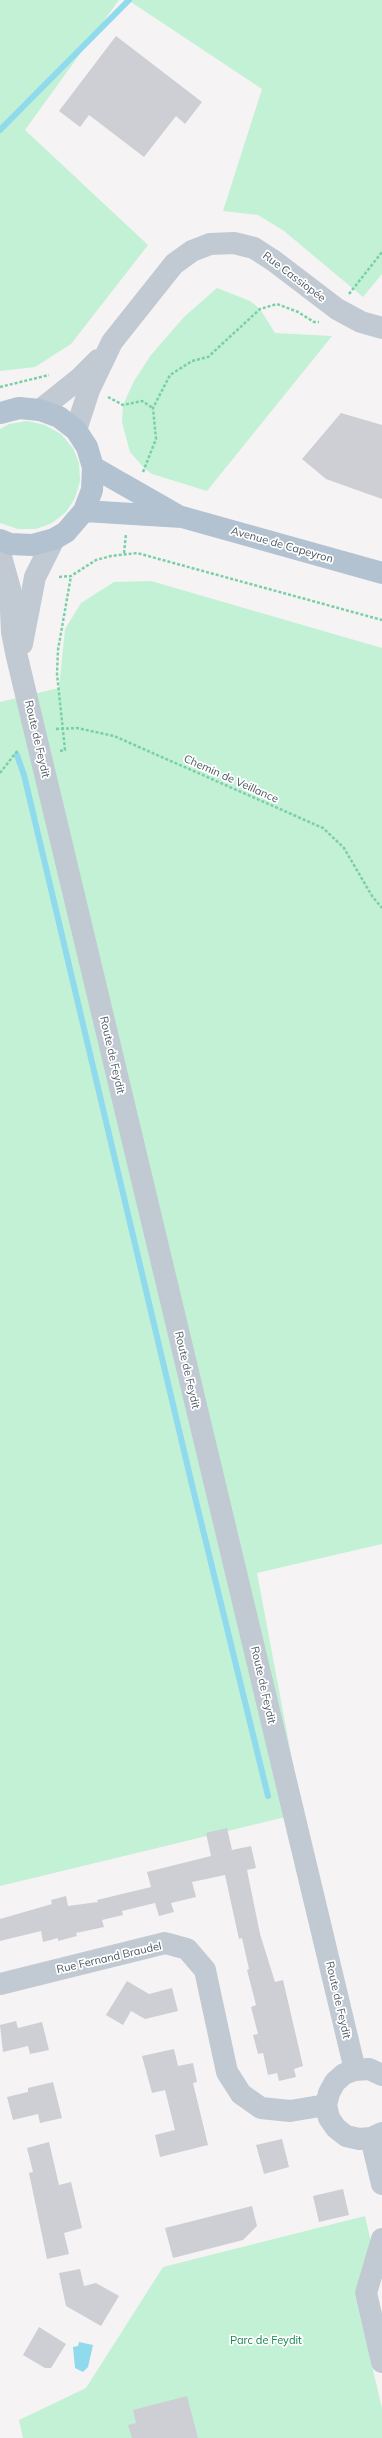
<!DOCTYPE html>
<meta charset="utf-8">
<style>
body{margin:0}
canvas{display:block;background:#f5f3f3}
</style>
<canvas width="382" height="2438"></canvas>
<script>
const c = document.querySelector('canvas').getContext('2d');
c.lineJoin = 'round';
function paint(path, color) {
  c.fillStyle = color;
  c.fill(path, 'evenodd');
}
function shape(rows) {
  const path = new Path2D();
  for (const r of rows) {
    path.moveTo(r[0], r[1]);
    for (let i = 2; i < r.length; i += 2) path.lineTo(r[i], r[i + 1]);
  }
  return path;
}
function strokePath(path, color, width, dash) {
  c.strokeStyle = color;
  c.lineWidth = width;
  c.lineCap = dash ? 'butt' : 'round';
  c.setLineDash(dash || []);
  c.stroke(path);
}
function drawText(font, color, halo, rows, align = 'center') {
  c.font = font + ' Mulish,sans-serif';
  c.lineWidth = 3.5;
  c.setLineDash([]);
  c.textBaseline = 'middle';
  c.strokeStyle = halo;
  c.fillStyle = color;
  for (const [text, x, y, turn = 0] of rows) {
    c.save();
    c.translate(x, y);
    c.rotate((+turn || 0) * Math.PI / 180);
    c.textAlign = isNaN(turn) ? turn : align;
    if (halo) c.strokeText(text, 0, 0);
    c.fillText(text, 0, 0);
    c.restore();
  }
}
paint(shape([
 [0,0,119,0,25,130,148,245,71,344,35,367,0,371],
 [128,0,382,0,382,274,363,297,284,231,258,215,223,211,262,89],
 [217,288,250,301,260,309,275,333,332,336,207,491,152,474,145,469,130,452,122,422,123,405,134,381,151,355,184,317],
 [27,421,45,425,61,434,73,448,79,463,80,481,75,498,66,512,52,523,36,529,18,529,0,523,0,429,9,424],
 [151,581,382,648,382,1544,257,1573,302,1813,0,1886,0,702,59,688,65,629,81,603,114,582],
 [365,2216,371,2242,355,2295,382,2408,382,2438,23,2438,19,2420,86,2388,163,2267]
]), '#c3f1d5');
paint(shape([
 [79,2342,93,2345,88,2367,83,2372,75,2368,73,2347,78,2346]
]), '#90daee');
strokePath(shape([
 [0,130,129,0],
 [17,755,24,775,193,1489,268,1796]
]), '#90daee', 6);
paint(shape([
 [116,36,202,102,185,124,176,116,144,157,89,115,80,127,59,111],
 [341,413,382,425,382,499,326,479,302,459],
 [227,1828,232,1850,251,1846,256,1868,247,1870,260,1934,275,1982,283,1980,303,2066,294,2069,296,2077,279,2081,277,2073,268,2075,263,2053,258,2054,253,2035,258,2034,251,2007,256,2005,247,1970,249,1969,242,1938,239,1939,225,1875,192,1882,196,1897,171,1903,174,1912,159,1916,155,1903,122,1911,123,1915,102,1920,104,1927,76,1933,77,1936,58,1941,58,1938,43,1942,41,1931,0,1941,0,1919,52,1904,51,1900,66,1896,68,1906,98,1902,97,1900,151,1887,147,1872,211,1856,206,1833],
 [127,1981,149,1994,172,1988,178,2011,145,2019,131,2011,123,2025,106,2015],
 [16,2021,18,2028,42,2022,49,2050,30,2054,28,2046,3,2052,0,2025],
 [174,2049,178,2066,193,2063,197,2082,193,2083,208,2145,160,2157,155,2135,175,2130,165,2090,152,2093,142,2056],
 [53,2082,62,2118,40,2123,38,2114,13,2120,7,2097,28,2092,28,2088],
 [282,2139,289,2167,264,2174,256,2145],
 [49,2142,59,2185,71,2182,82,2228,64,2233,69,2254,47,2259,29,2173,33,2172,27,2148],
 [343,2189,349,2215,319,2222,313,2196],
 [252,2206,257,2226,243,2240,173,2258,165,2228],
 [80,2269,84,2286,96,2283,119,2296,101,2326,66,2306,59,2273],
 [39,2327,66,2344,51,2368,45,2368,23,2355],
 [187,2396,198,2438,132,2438,128,2425,136,2423,133,2410]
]), '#cdcfd5');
strokePath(shape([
 [349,294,382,252],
 [0,387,49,375],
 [108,397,123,405,142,401,153,408],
 [143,472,156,439,153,408,170,375,192,361,208,357,260,309,277,304,298,312,314,322,319,322],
 [124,553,126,534],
 [59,577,71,576,96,560,111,556,137,553,382,620],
 [56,729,77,728,114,736,323,828,344,848,372,896,382,908],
 [60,751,65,750,57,674,58,650,71,576],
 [0,773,18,750]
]), '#7ad0a6', 2.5, [3, 2]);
strokePath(shape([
 [40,410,80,378,98,360],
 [76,430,89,390,112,342,174,264,192,251,210,244,234,243,254,248,274,261,337,309,361,322,382,328],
 [0,553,10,589,12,632,17,657,355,2070],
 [22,644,35,577,54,539],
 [0,1984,165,1943,187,1949,205,1970,227,2072,241,2094,261,2108,290,2111,326,2105],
 [382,2075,369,2069,355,2070,344,2074,335,2082,329,2093,326,2105,329,2118,336,2128,346,2136,359,2139,371,2138,382,2133],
 [371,2138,382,2184],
 [382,2239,366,2293,382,2362]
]), '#c1cad2', 22);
strokePath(shape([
 [0,413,19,408,40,410,59,417,76,430,87,447,93,467,92,490,84,511,66,532,54,539,32,545,10,544,0,540],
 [93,467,177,515],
 [84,511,182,517,382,573]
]), '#b3c2d1', 22);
drawText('11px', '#4a5661', '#fff', [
 ["Rue Cassiopée",294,277,37],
 ["Avenue de Capeyron",282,545,16],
 ["Route de Feydit",37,739,77],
 ["Chemin de Veillance",231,779,24],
 ["Route de Feydit",112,1055,77],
 ["Route de Feydit",187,1370,77],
 ["Route de Feydit",263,1685,77],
 ["Rue Fernand Braudel",109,1958,-13],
 ["Route de Feydit",338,2000,77]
]);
drawText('11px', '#17864f', '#fff', [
 ["Parc de Feydit",266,2341]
]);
</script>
